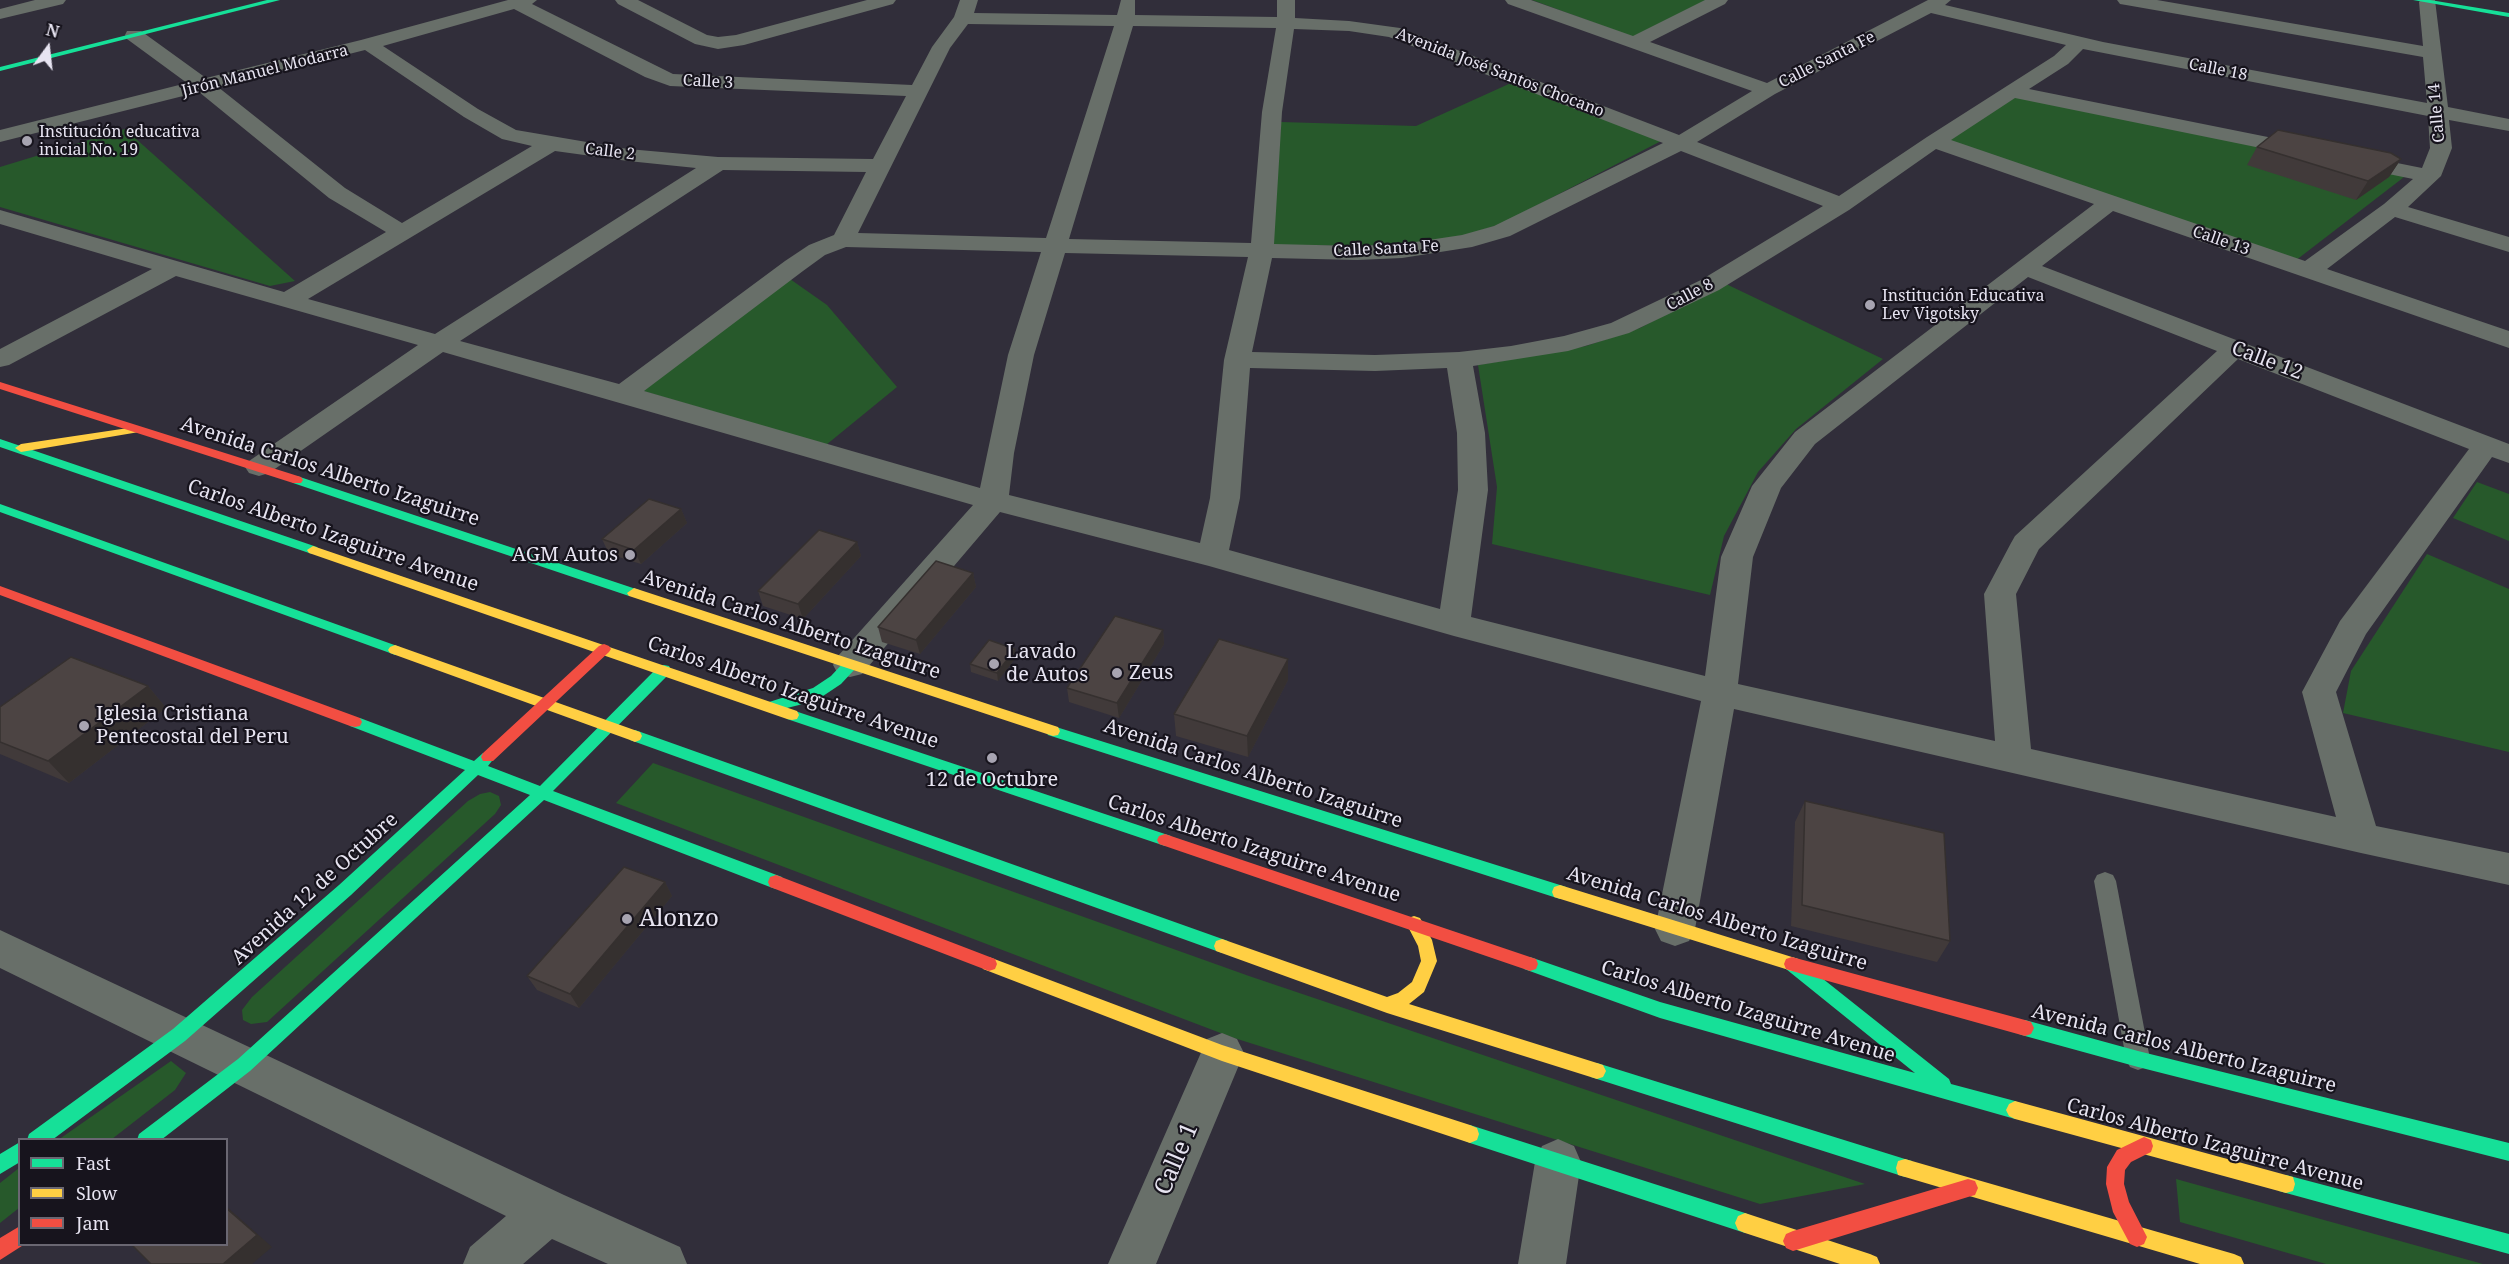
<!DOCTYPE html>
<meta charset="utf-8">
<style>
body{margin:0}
#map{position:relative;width:2509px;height:1264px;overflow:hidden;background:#312e3a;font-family:"Noto Serif",serif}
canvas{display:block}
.legend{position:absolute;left:18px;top:1138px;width:210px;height:108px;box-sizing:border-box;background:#17141d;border:2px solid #6a6772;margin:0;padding:8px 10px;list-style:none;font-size:18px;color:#e7e4f1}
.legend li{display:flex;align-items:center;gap:12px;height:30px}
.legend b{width:30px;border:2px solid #6a6772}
.north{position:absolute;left:18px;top:18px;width:60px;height:60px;-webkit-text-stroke:4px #17141d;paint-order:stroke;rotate:15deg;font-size:16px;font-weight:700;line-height:24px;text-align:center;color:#e7e4f1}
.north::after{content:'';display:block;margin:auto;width:21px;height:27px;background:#e7e4f1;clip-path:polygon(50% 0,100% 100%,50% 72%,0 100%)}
</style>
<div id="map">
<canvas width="2509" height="1264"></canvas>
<ul class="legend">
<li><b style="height:8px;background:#16e098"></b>Fast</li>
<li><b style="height:8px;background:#ffcf43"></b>Slow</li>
<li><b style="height:8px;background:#f24e42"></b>Jam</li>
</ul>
<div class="north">N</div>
</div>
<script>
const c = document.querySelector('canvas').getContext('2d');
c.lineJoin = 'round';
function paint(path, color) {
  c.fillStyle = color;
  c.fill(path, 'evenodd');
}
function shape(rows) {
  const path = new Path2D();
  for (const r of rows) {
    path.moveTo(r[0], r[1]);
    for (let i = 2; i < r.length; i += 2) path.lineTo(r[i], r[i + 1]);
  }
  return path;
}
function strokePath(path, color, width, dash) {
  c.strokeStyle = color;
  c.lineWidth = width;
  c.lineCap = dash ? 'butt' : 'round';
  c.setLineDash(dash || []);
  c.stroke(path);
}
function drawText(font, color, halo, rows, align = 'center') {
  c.font = font + ' "Noto Serif",serif';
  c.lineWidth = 4.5;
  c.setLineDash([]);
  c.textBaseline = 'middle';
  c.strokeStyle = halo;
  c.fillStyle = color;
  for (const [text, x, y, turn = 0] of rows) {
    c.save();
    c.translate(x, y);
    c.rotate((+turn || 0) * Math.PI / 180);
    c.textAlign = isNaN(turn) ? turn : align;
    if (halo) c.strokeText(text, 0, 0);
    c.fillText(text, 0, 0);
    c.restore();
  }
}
paint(shape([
 [1532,0,1716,0,1633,37],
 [1511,83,1663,140,1501,224,1470,234,1422,243,1358,246,1271,245,1281,122,1416,126],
 [2019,95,2408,174,2295,261,1948,140],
 [125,129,295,281,270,286,0,207,0,167],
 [790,279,827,305,897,387,826,445,643,391],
 [1724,283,1883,359,1796,429,1758,472,1724,536,1710,595,1492,544,1497,487,1478,365,1586,346,1640,328],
 [2477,482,2509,494,2509,541,2453,518],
 [2427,554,2509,589,2509,752,2343,713,2351,671],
 [653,763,1249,976,1865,1184,1760,1204,1231,1037,616,803],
 [490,792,499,796,501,805,495,814,267,1022,251,1024,243,1020,242,1010,252,997,468,801,480,794],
 [171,1061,186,1073,175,1090,112,1139,58,1140],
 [19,1168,19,1208,0,1223,0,1183],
 [2176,1179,2483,1264,2326,1264,2180,1222]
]), '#27592b');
paint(shape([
 [2105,872,2113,875,2116,881,2150,1059,2146,1067,2138,1070,2130,1067,2126,1059,2094,881,2097,875,2105,872]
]), '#686f69');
paint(shape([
 [35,0,66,0,63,4,0,19,0,9,35,0],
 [508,0,537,0,532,4,673,74,912,85,932,47,954,17,960,0,978,0,974,13,1117,15,1121,0,1135,0,1135,15,1277,17,1277,0,1295,0,1295,18,1349,21,1400,28,1679,135,1752,91,1508,4,1505,0,1531,0,1633,36,1705,0,1728,0,1725,4,1650,42,1767,83,1928,0,1951,0,1945,5,2103,42,2427,103,2423,57,2126,5,2120,4,2117,0,2157,0,2423,46,2419,2,2421,0,2435,0,2448,107,2509,119,2509,131,2449,120,2452,148,2441,176,2408,207,2509,237,2509,252,2395,217,2327,269,2509,331,2509,348,2113,211,2042,266,2509,444,2509,463,2492,457,2366,634,2336,692,2376,826,2509,853,2509,885,2361,853,1734,709,1695,929,1689,941,1675,946,1661,941,1655,929,1701,701,1454,636,1209,566,1000,512,862,674,850,677,838,674,833,665,838,656,973,505,443,352,269,473,259,476,249,473,245,467,249,461,418,345,176,276,9,365,0,367,0,349,152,269,0,224,0,210,284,292,386,232,329,198,199,92,0,142,0,130,187,83,127,39,125,35,127,31,141,31,206,78,361,40,508,0],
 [514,9,645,77,670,86,906,96,873,159,718,157,628,149,516,130,478,109,383,46,514,9],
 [1931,13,2066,45,2054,56,1927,137,1839,196,1697,142,1775,94,1931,13],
 [968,24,1114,26,1046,238,858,233,950,48,968,24],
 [1133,26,1276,28,1262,112,1251,243,1069,239,1133,26],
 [1294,29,1349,31,1389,37,1663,143,1494,226,1462,235,1402,244,1357,246,1274,244,1282,112,1294,29],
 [2083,49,2428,116,2430,148,2422,168,2029,89,2068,64,2083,49],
 [365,50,464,117,502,139,532,146,402,223,345,188,218,87,365,50],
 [2015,98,2413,179,2384,204,2305,261,1951,140,2015,98],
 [1936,149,2094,204,1795,432,1752,486,1721,557,1705,676,1471,617,1488,490,1485,433,1473,366,1568,351,1629,333,1719,290,1849,210,1936,149],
 [555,151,628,161,696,168,435,334,308,299,555,151],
 [1681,151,1823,206,1701,280,1611,323,1564,336,1511,346,1459,352,1375,355,1252,352,1272,258,1357,260,1402,258,1472,247,1510,236,1681,151],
 [723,170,866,172,834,235,809,245,785,261,619,384,460,341,723,170],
 [846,247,1041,252,1008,355,980,488,644,391,803,271,825,255,846,247],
 [1065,253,1248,257,1224,360,1210,498,1200,543,1009,495,1014,453,1034,355,1065,253],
 [2028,277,2217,351,2015,536,2011,543,1984,594,1995,741,1738,684,1753,557,1781,488,1815,444,2028,277],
 [2238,359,2469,449,2340,621,2302,692,2336,817,2031,749,2016,594,2039,549,2238,359],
 [1250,368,1375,371,1447,368,1457,433,1458,490,1440,609,1229,550,1240,498,1250,368],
 [615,0,638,0,707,35,718,37,736,35,867,0,896,0,893,4,744,45,718,49,695,44,618,4,615,0],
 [0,930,564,1195,680,1247,687,1264,608,1264,552,1239,523,1264,463,1264,470,1247,506,1216,0,968,0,930],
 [1222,1033,1237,1039,1244,1053,1156,1264,1108,1264,1207,1039,1222,1033],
 [1558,1139,1574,1146,1581,1162,1566,1264,1518,1264,1535,1162,1542,1146,1558,1139]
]), '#686f69');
paint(shape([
 [267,0,280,0,0,71,0,67,267,0],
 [2413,0,2430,0,2509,13,2509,17,2413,0],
 [0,439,317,547,319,550,313,554,309,553,0,447,0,439],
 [297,476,639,590,641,593,639,596,629,596,293,483,291,480,293,477,297,476],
 [0,504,400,647,402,650,395,655,390,653,0,512,0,504],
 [850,660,857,665,855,669,841,684,823,696,799,705,771,712,766,711,764,707,766,703,813,688,831,676,845,661,850,660],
 [664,665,669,666,671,670,669,674,553,791,782,877,784,882,782,887,776,889,770,887,544,800,250,1071,161,1140,137,1140,139,1134,238,1059,530,795,478,775,351,895,185,1041,52,1140,27,1140,29,1134,173,1029,339,885,465,770,350,726,348,722,350,718,360,718,474,761,483,753,493,753,495,757,488,766,540,786,659,666,664,665],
 [792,710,1171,836,1173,840,1171,844,1165,846,787,719,785,715,787,711,792,710],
 [1053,726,1560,885,1566,887,1568,892,1566,897,1560,899,1048,735,1046,731,1048,727,1053,726],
 [635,730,1228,941,1230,946,1228,951,1222,953,630,740,628,736,630,732,635,730],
 [1530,957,1660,1002,1915,1073,1786,969,1784,964,1786,959,1792,957,1798,959,1949,1079,1951,1084,2015,1101,2021,1104,2024,1110,2021,1116,2015,1119,1660,1018,1524,969,1522,964,1524,959,1530,957],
 [2025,1020,2138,1051,2509,1143,2509,1161,2138,1067,2025,1036,2019,1034,2016,1028,2019,1022,2025,1020],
 [1597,1063,1905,1159,1912,1161,1914,1168,1912,1175,1905,1177,1597,1079,1591,1077,1588,1071,1591,1065,1597,1063],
 [1470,1125,1745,1213,1752,1216,1755,1223,1752,1230,1745,1233,1470,1143,1463,1140,1461,1134,1463,1128,1470,1125],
 [20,1142,20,1162,0,1174,0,1154,20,1142],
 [2286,1175,2509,1234,2509,1254,2286,1193,2279,1191,2277,1184,2279,1177,2286,1175]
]), '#16e098');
paint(shape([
 [135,427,139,428,139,432,21,452,15,448,21,444,135,427],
 [313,546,797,711,799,715,797,719,792,720,787,719,309,553,307,550,313,546],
 [634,588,1058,727,1060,731,1058,735,1053,736,629,596,627,593,634,588],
 [395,645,640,732,642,736,640,740,635,742,630,740,390,653,388,650,390,647,395,645],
 [1560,885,1792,957,1798,959,1800,964,1798,969,1792,971,1554,897,1552,892,1554,887,1560,885],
 [1414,916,1420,918,1432,940,1437,961,1424,992,1409,1004,1597,1063,1603,1065,1606,1071,1603,1077,1597,1079,1387,1013,1216,951,1214,946,1216,941,1222,939,1387,997,1398,993,1412,982,1421,961,1418,946,1406,923,1408,918,1414,916],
 [989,957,1222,1045,1470,1125,1477,1128,1479,1134,1477,1140,1470,1143,1222,1061,983,969,981,964,983,959,989,957],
 [2015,1101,2286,1175,2293,1177,2295,1184,2293,1191,2286,1193,2015,1119,2009,1116,2006,1110,2009,1104,2015,1101],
 [1905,1159,2234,1254,2241,1257,2244,1264,2200,1264,1905,1177,1898,1175,1896,1168,1898,1161,1905,1159],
 [1745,1213,1870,1254,1877,1257,1880,1264,1840,1264,1745,1233,1738,1230,1735,1223,1738,1216,1745,1213]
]), '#ffcf43');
paint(shape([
 [0,382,301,477,303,480,301,483,293,483,0,389,0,382],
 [0,586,360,718,362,722,360,726,355,727,350,726,0,595,0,586],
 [604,644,609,646,611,649,609,652,493,761,483,761,481,757,483,753,599,646,604,644],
 [1165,834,1530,957,1536,959,1538,964,1536,969,1530,971,1159,844,1157,840,1159,836,1165,834],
 [776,875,995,959,997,964,995,969,989,971,770,887,768,882,770,877,776,875],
 [1792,957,2025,1020,2031,1022,2034,1028,2031,1034,2025,1036,1792,971,1786,969,1784,964,1786,959,1792,957],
 [2144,1137,2151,1140,2153,1146,2151,1152,2131,1162,2125,1170,2124,1184,2129,1202,2147,1237,2144,1244,2137,1247,2130,1244,2113,1212,2106,1184,2107,1167,2117,1150,2144,1137],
 [1968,1179,1975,1181,1978,1188,1975,1195,1968,1197,1793,1251,1786,1248,1783,1241,1786,1234,1793,1231,1968,1179],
 [20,1226,20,1244,25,1244,0,1260,0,1238,20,1226]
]), '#f24e42');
paint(shape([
 [2257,147,2401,159,2389,177,2356,200,2247,165],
 [681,509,687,523,641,564,609,554,602,539],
 [857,542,861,556,803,619,763,606,758,591],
 [973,573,976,587,920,654,882,642,878,627],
 [1163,630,1164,644,1119,718,1069,702,1067,688],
 [1017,656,998,681,971,672,970,664],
 [1288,659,1288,680,1248,757,1176,736,1174,714],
 [148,686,166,708,69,783,0,754,0,707],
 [1805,801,1950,941,1937,962,1791,926,1795,822],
 [665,882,672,896,579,1008,537,990,527,976]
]), '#413a3a');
paint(shape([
 [2401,159,2389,177,2356,200,2368,181],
 [681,509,687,523,641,564,634,550],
 [857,542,861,556,803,619,798,604],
 [973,573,976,587,920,654,916,640],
 [1163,630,1164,644,1119,718,1117,703],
 [1015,649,1017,656,998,681,997,673],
 [1288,659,1288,680,1248,757,1247,736],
 [148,686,166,708,69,783,48,761],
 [665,882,672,896,579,1008,570,994],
 [226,1206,272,1247,252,1264,223,1264]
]), '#35302f');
const building = shape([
 [2278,130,2391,153,2401,159,2368,181,2257,147,2278,130],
 [649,499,681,509,634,550,602,539,649,499],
 [819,530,857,542,798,604,758,591,819,530],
 [936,561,973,573,916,640,878,627,936,561],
 [1115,616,1163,630,1117,703,1067,688,1115,616],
 [1219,639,1288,659,1247,736,1174,714,1219,639],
 [989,640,1015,649,997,673,970,664,989,640],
 [71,657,148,686,48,761,0,742,0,707,71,657],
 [1805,801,1944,833,1950,941,1802,905,1805,801],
 [624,867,665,882,570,994,527,976,624,867],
 [226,1208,257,1235,223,1264,151,1264,132,1245,226,1245,226,1208]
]);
paint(building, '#4c4443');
strokePath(building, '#35302f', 1.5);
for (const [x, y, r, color] of [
 [27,141,6,"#a7a4b1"],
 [1870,305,6,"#a7a4b1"],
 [630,555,6,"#a7a4b1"],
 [994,664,6,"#a7a4b1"],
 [1117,673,6,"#a7a4b1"],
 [84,726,6,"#a7a4b1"],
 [992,758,6,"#a7a4b1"],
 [627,919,6,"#a7a4b1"]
]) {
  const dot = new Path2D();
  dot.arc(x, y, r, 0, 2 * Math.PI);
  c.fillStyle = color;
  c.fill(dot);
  strokePath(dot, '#17141d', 2);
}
drawText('16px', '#e7e4f1', '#17141d', [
 ["Calle Santa Fe",1827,60,-27],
 ["Calle 18",2218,70,11],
 ["Jirón Manuel Modarra",265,71,-14],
 ["Avenida José Santos Chocano",1500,73,21],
 ["Calle 3",708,82,3],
 ["Calle 14",2437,113,-95],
 ["Calle 2",610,152,7],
 ["Calle 13",2221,241,19],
 ["Calle Santa Fe",1386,249,-3],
 ["Calle 8",1690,295,-28]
]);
drawText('16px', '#e7e4f1', '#17141d', [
 ["Institución educativa",39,132],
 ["inicial No. 19",39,150],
 ["Institución Educativa",1882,296],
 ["Lev Vigotsky",1882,314]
], 'left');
drawText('20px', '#e7e4f1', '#17141d', [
 ["Calle 12",2267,361,21],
 ["Avenida Carlos Alberto Izaguirre",330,472,18],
 ["Carlos Alberto Izaguirre Avenue",333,536,19],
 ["Avenida Carlos Alberto Izaguirre",791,625,18],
 ["Carlos Alberto Izaguirre Avenue",793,693,19],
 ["Avenida Carlos Alberto Izaguirre",1253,774,18],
 ["Carlos Alberto Izaguirre Avenue",1254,849,18],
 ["Avenida 12 de Octubre",315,889,-42],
 ["Avenida Carlos Alberto Izaguirre",1717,919,17],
 ["Carlos Alberto Izaguirre Avenue",1748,1012,17],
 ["Avenida Carlos Alberto Izaguirre",2184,1049,14],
 ["Carlos Alberto Izaguirre Avenue",2215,1145,15]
]);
drawText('20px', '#e7e4f1', '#17141d', [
 ["AGM Autos",618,555,"right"],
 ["Lavado",1006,652],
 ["de Autos",1006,675],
 ["Zeus",1129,673],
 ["Iglesia Cristiana",96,714],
 ["Pentecostal del Peru",96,737],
 ["12 de Octubre",992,780,"center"]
], 'left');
drawText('24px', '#e7e4f1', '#17141d', [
 ["Alonzo",639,919]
], 'left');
drawText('24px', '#e7e4f1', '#17141d', [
 ["Calle 1",1177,1159,-67]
]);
</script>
